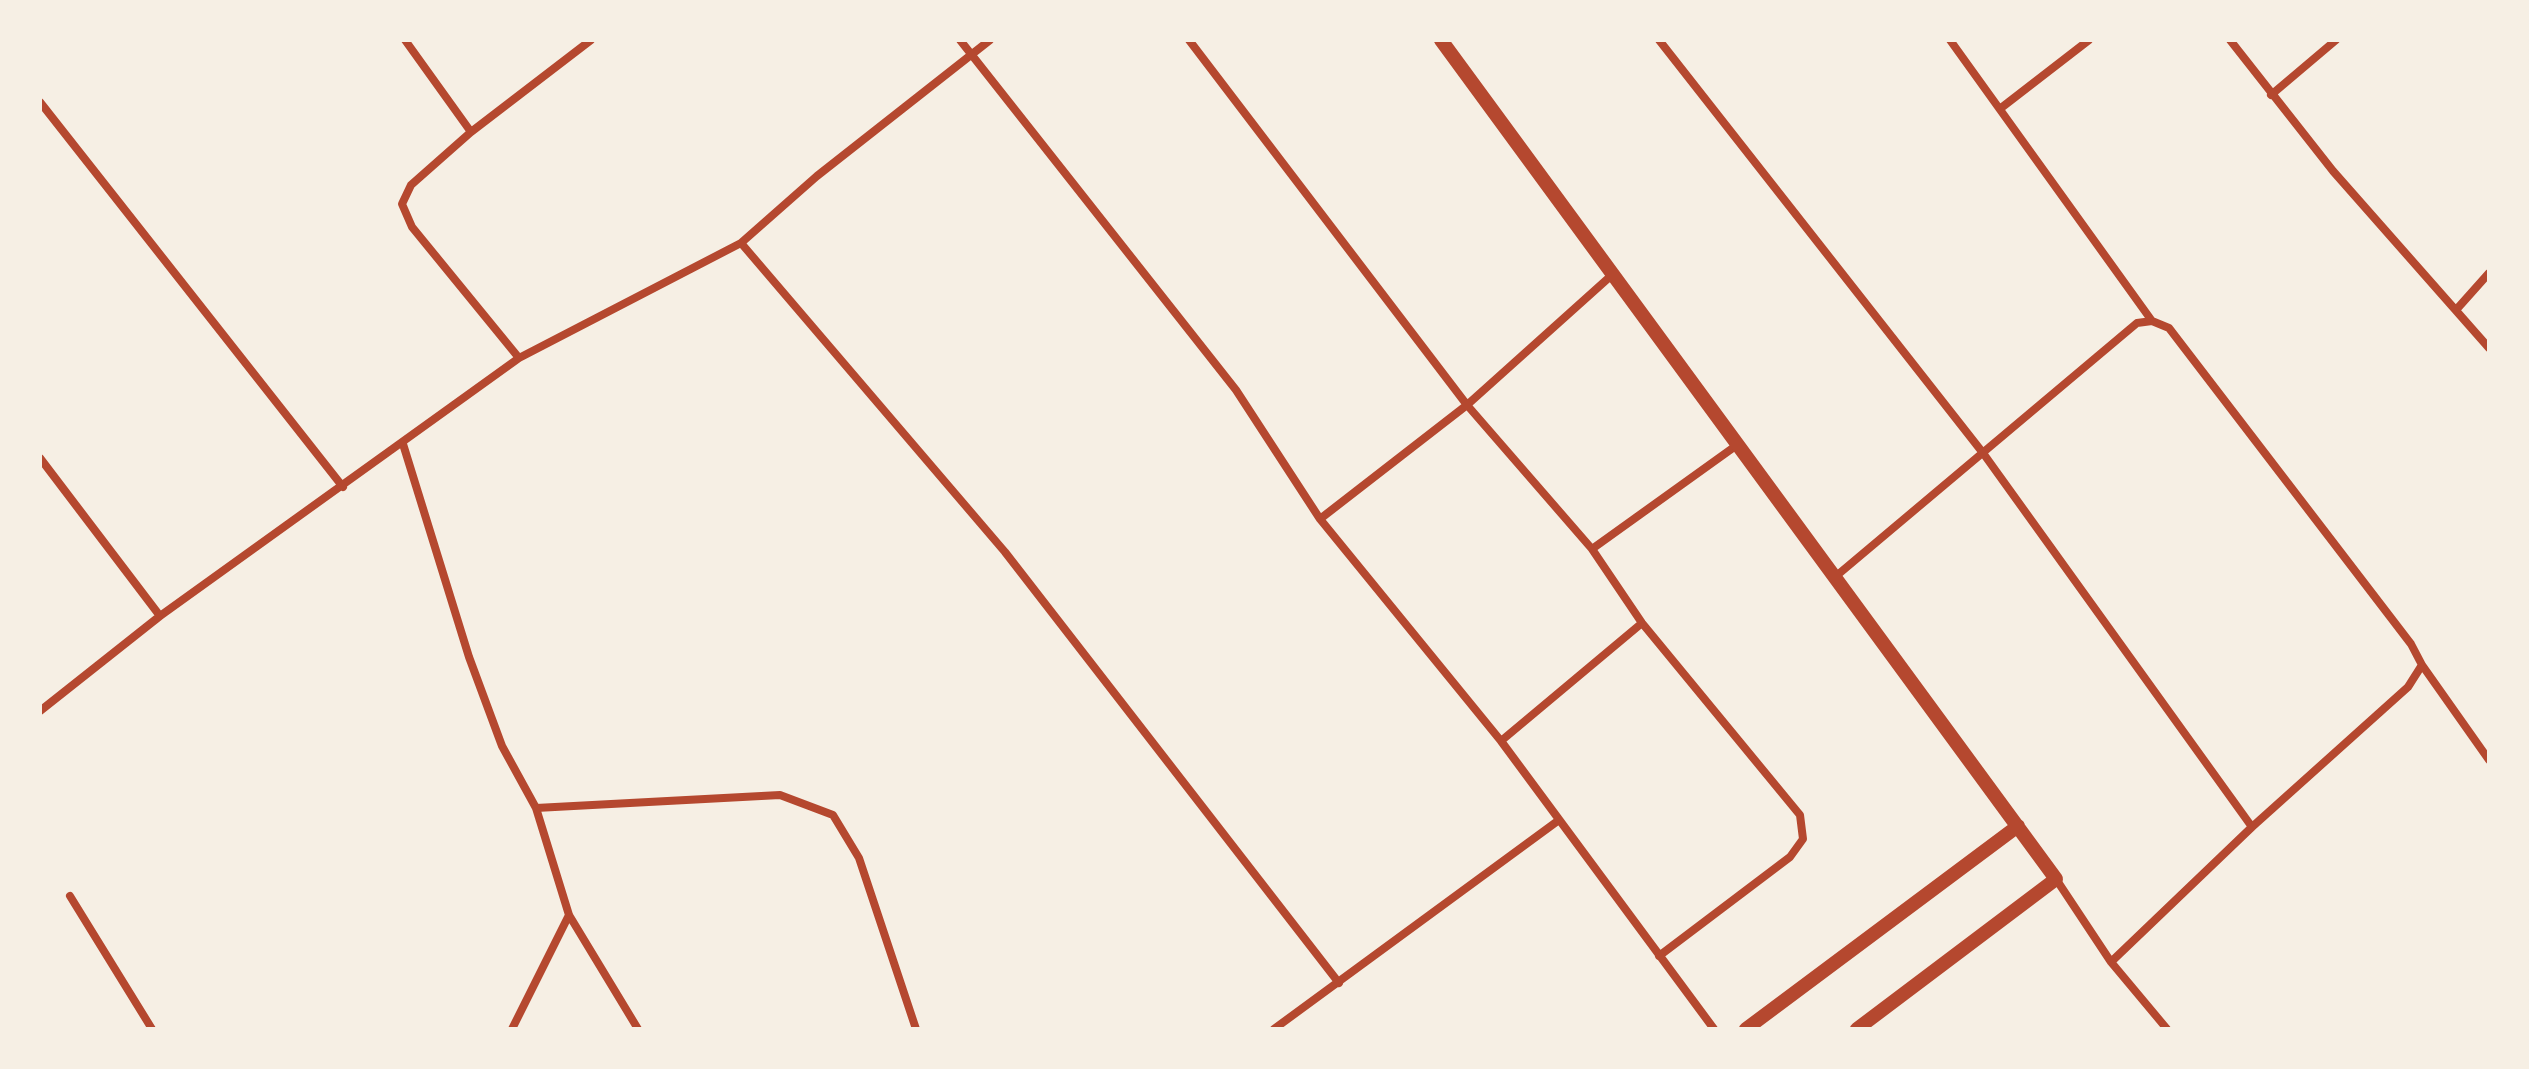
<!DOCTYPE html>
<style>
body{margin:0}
#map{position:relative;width:2529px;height:1069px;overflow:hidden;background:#f6efe4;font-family:Karla,sans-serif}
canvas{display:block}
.frame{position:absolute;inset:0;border:42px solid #f6efe4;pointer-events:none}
</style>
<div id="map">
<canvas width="2529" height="1069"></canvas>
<div class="frame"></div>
</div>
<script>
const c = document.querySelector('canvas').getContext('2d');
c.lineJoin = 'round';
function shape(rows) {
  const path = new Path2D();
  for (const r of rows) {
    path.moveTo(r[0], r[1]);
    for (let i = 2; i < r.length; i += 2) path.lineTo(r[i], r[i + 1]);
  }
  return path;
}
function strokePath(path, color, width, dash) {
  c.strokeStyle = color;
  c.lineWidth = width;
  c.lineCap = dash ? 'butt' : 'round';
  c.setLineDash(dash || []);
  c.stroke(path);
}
strokePath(shape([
 [405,40,471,132],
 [960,40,1236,390,1320,519,1501,741,1714,1029],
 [1189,40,1467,405,1592,549,1642,623,1800,815,1803,839,1790,857,1659,956],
 [1659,40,1983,453,2252,827],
 [1950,40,2152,321],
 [2230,40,2333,171,2489,348],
 [2271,95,2336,40],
 [40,102,343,487],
 [2001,108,2089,40],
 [741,243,1005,552,1339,983],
 [2456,310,2489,273],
 [519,358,412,227,402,204,411,185,471,132,591,40],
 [403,444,469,657,502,746,536,808,569,915,638,1029],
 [40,458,160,616],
 [1320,519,1467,405,1613,274],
 [1592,549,1737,445],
 [1835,577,2137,323,2152,321,2169,328,2411,644,2422,665,2489,760],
 [40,711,160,616,519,358,741,243,817,176,990,40],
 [1501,741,1642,623],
 [536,808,780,795,833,815,859,858,916,1029],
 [2056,879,2111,962,2167,1029],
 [70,896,152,1029],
 [2111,962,2252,827,2408,687,2422,665],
 [512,1029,569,915],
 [1274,1029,1559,820]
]), '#b5482f', 8);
strokePath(shape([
 [1441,40,2056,879,1857,1029],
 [1746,1029,2018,826]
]), '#b5482f', 14);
</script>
